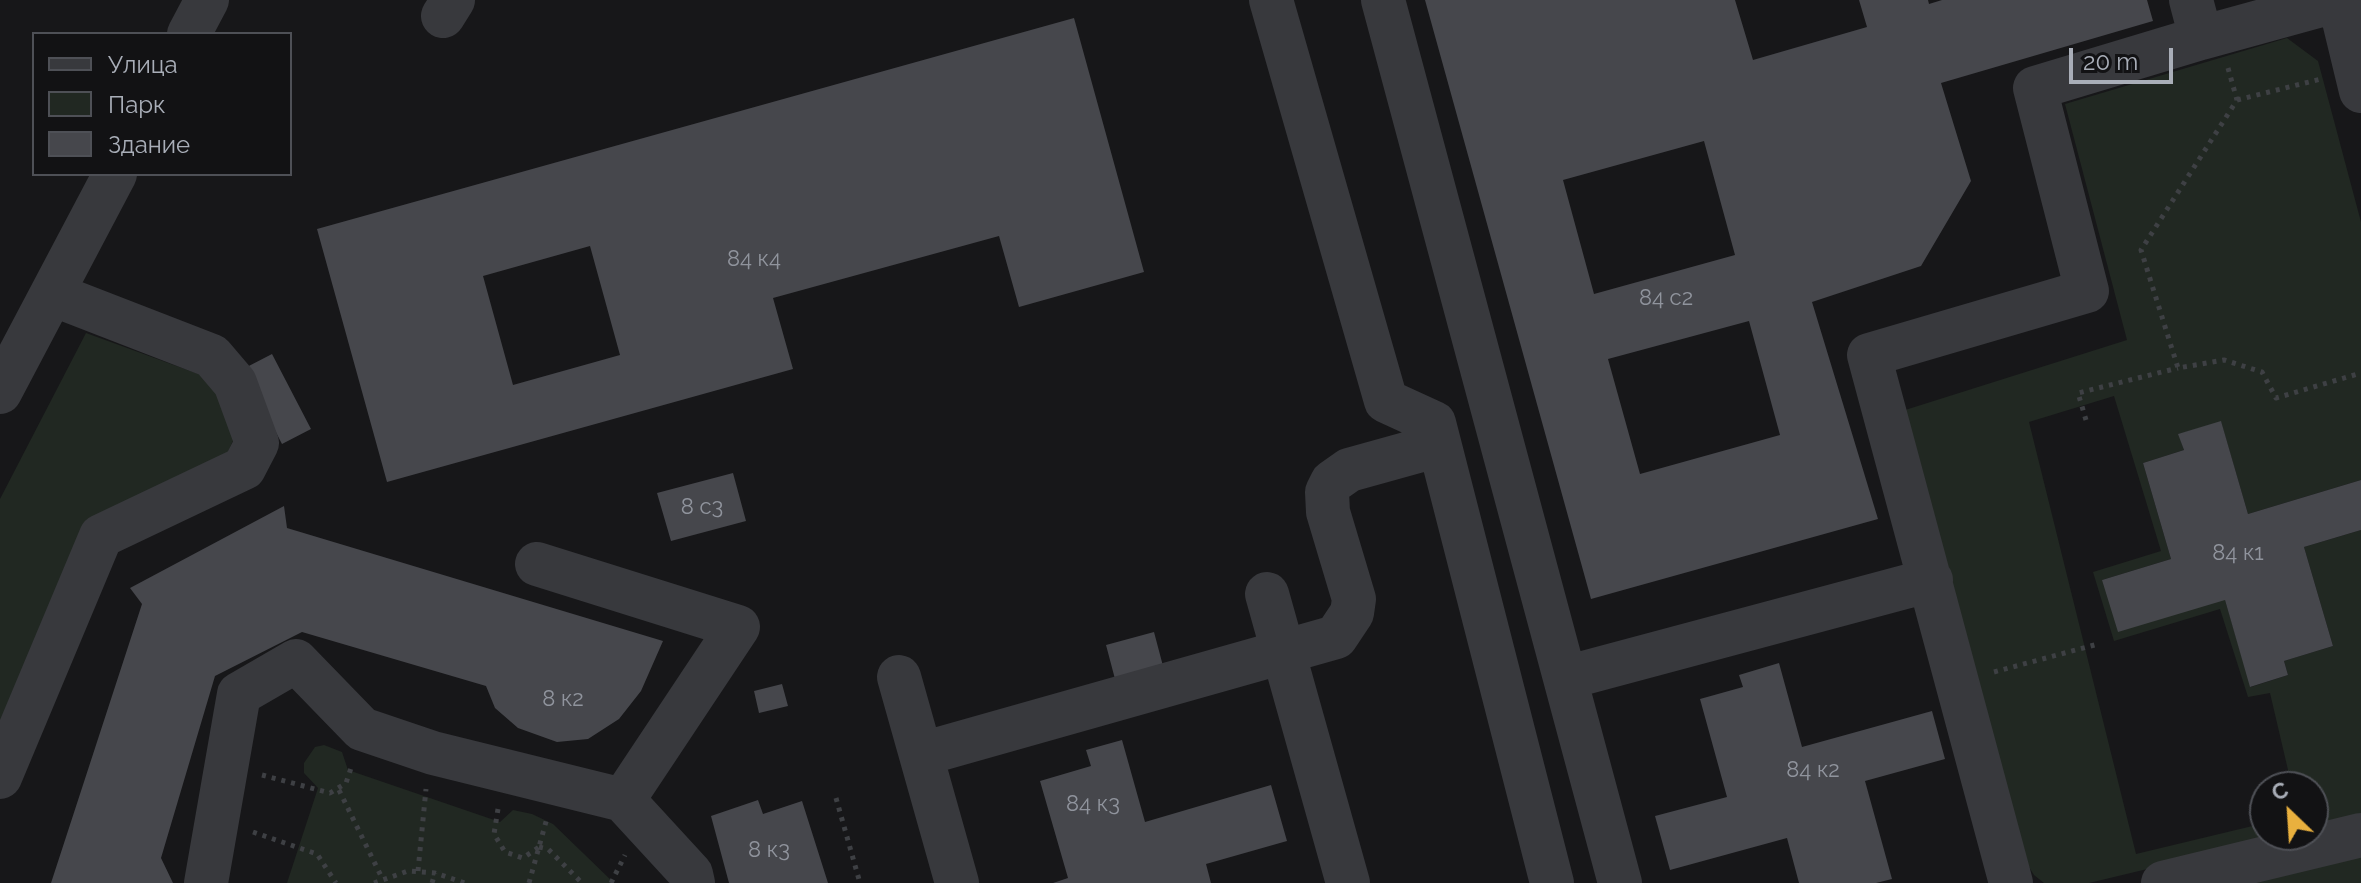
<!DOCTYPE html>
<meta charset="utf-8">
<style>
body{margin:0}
#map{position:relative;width:2361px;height:883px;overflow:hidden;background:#171719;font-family:Raleway,sans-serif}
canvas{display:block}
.legend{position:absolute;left:32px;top:32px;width:260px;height:144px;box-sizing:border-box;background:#121214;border:2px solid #4e5056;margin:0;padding:10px 14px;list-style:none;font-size:24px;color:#a9aeb8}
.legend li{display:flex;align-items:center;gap:16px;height:40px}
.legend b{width:40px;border:2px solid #4e5056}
.north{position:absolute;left:2249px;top:771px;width:80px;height:80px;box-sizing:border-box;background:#121214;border:2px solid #4e5056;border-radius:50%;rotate:335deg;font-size:22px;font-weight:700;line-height:32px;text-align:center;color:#a9aeb8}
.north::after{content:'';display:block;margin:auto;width:28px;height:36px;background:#e9b03e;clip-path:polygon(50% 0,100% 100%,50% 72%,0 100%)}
.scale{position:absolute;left:2069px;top:48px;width:104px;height:36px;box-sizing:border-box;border:4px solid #a9aeb8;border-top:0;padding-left:10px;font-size:24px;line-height:28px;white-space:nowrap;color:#a9aeb8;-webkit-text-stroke:6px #121214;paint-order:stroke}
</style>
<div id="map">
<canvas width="2361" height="883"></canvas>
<ul class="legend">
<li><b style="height:10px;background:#38393d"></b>Улица</li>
<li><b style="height:22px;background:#212822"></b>Парк</li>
<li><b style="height:22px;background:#46474c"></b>Здание</li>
</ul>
<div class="north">С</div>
<div class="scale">20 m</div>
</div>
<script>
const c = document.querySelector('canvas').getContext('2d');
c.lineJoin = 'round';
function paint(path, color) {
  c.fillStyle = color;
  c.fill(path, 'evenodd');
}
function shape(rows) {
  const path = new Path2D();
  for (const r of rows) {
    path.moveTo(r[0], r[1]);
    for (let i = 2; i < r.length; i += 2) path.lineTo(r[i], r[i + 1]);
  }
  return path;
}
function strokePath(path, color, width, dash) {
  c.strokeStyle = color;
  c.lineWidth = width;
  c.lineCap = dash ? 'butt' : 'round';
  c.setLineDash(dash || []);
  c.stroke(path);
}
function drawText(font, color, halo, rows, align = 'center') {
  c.font = font + ' Raleway,sans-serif';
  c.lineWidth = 7;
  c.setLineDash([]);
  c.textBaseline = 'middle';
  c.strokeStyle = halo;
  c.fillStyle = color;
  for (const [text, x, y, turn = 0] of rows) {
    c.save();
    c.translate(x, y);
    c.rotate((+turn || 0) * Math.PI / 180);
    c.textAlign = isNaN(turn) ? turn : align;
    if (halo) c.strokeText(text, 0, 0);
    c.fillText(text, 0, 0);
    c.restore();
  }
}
paint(shape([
 [2287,38,2318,61,2361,222,2361,480,2248,514,2221,422,2179,434,2184,450,2143,463,2171,559,2102,580,2225,600,2251,687,2288,675,2284,661,2333,646,2304,547,2361,530,2361,818,2313,829,2313,787,2292,787,2270,693,2248,697,2220,609,2114,641,2093,572,2161,551,2114,396,2029,422,2136,854,2265,823,2265,835,2289,835,2089,883,2044,883,2034,875,2024,859,1902,411,2127,340,2065,104],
 [86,333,204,376,222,394,235,436,228,452,93,521,0,734,0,499],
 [324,745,342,752,348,770,500,822,513,810,532,814,553,824,614,883,287,883,318,788,304,773,304,763,315,747],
 [2361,851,2361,883,2205,883]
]), '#212822');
paint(shape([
 [1425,0,1735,0,1753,60,1867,27,1859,0,1928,0,1929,4,1942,0,2147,0,2153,21,1941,83,1971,181,1921,266,1812,302,1878,519,1591,599],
 [1704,141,1735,255,1594,294,1563,180],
 [1749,321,1780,435,1640,474,1608,359],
 [1074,18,1144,272,1019,307,999,236,773,298,793,369,387,482,317,229],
 [590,246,620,355,513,385,483,276],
 [272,354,311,429,282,444,243,369],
 [2221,421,2248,514,2361,480,2361,530,2304,547,2333,646,2284,661,2288,675,2250,687,2225,600,2118,632,2102,580,2171,559,2143,463,2184,450,2178,434],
 [733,473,746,521,671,541,657,493],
 [284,506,287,528,663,641,641,691,619,719,588,739,557,742,518,728,495,708,486,686,302,632,215,676,161,858,173,883,51,883,142,604,130,588],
 [1154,632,1163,666,1115,679,1106,645],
 [1779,663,1802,747,1932,711,1945,759,1865,781,1892,879,1876,883,1799,883,1787,838,1670,870,1655,816,1727,797,1700,699,1743,687,1739,675],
 [782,684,788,706,759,713,754,691],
 [1122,740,1145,822,1271,785,1287,841,1206,864,1211,883,1053,883,1068,878,1040,781,1091,766,1086,750],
 [758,800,763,814,802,801,828,883,729,883,711,816]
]), '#46474c');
strokePath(shape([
 [2228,68,2237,100,2141,250,2178,368,2224,360,2262,372,2276,398,2361,373],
 [2237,100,2321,79],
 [2086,420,2078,393,2178,368],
 [1994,672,2098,644],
 [262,775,330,793,346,783,352,765],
 [339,790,382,878],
 [836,798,860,883],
 [498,809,494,834,505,852,523,858,539,847],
 [253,832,317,854,336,883],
 [539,847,548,849,582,883],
 [418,871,426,789],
 [374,883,408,871,435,873,465,883],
 [432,883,435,873],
 [529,883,547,818],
 [611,883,625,855]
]), '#3e4044', 5, [4, 6]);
strokePath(shape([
 [1271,0,1386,401,1434,423,1552,883],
 [1383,0,1620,883],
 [2339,0,2361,91],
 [443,16,453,0],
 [189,34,207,0],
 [2201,38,2339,0],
 [0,392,115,174],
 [537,564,738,627,623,800],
 [1267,594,1348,883],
 [899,677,957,883],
 [1565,678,1931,580],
 [922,754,1336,637,1352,613,1354,599,1328,512,1327,492,1332,482,1349,470,1439,445],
 [0,777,101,536,244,468,257,443,235,383,212,356,52,294],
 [206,883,239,694,296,661,362,729,433,753,623,800,691,874,693,883],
 [2011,883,1869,355,2087,291,2035,88,2201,38,2191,0],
 [2163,883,2361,835]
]), '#38393d', 44);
drawText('22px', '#90949d', null, [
 ["84 к4",754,259],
 ["84 с2",1666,298],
 ["8 с3",702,507],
 ["84 к1",2238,553],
 ["8 к2",563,699],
 ["84 к2",1813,770],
 ["84 к3",1093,804],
 ["8 к3",769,850]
]);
</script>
